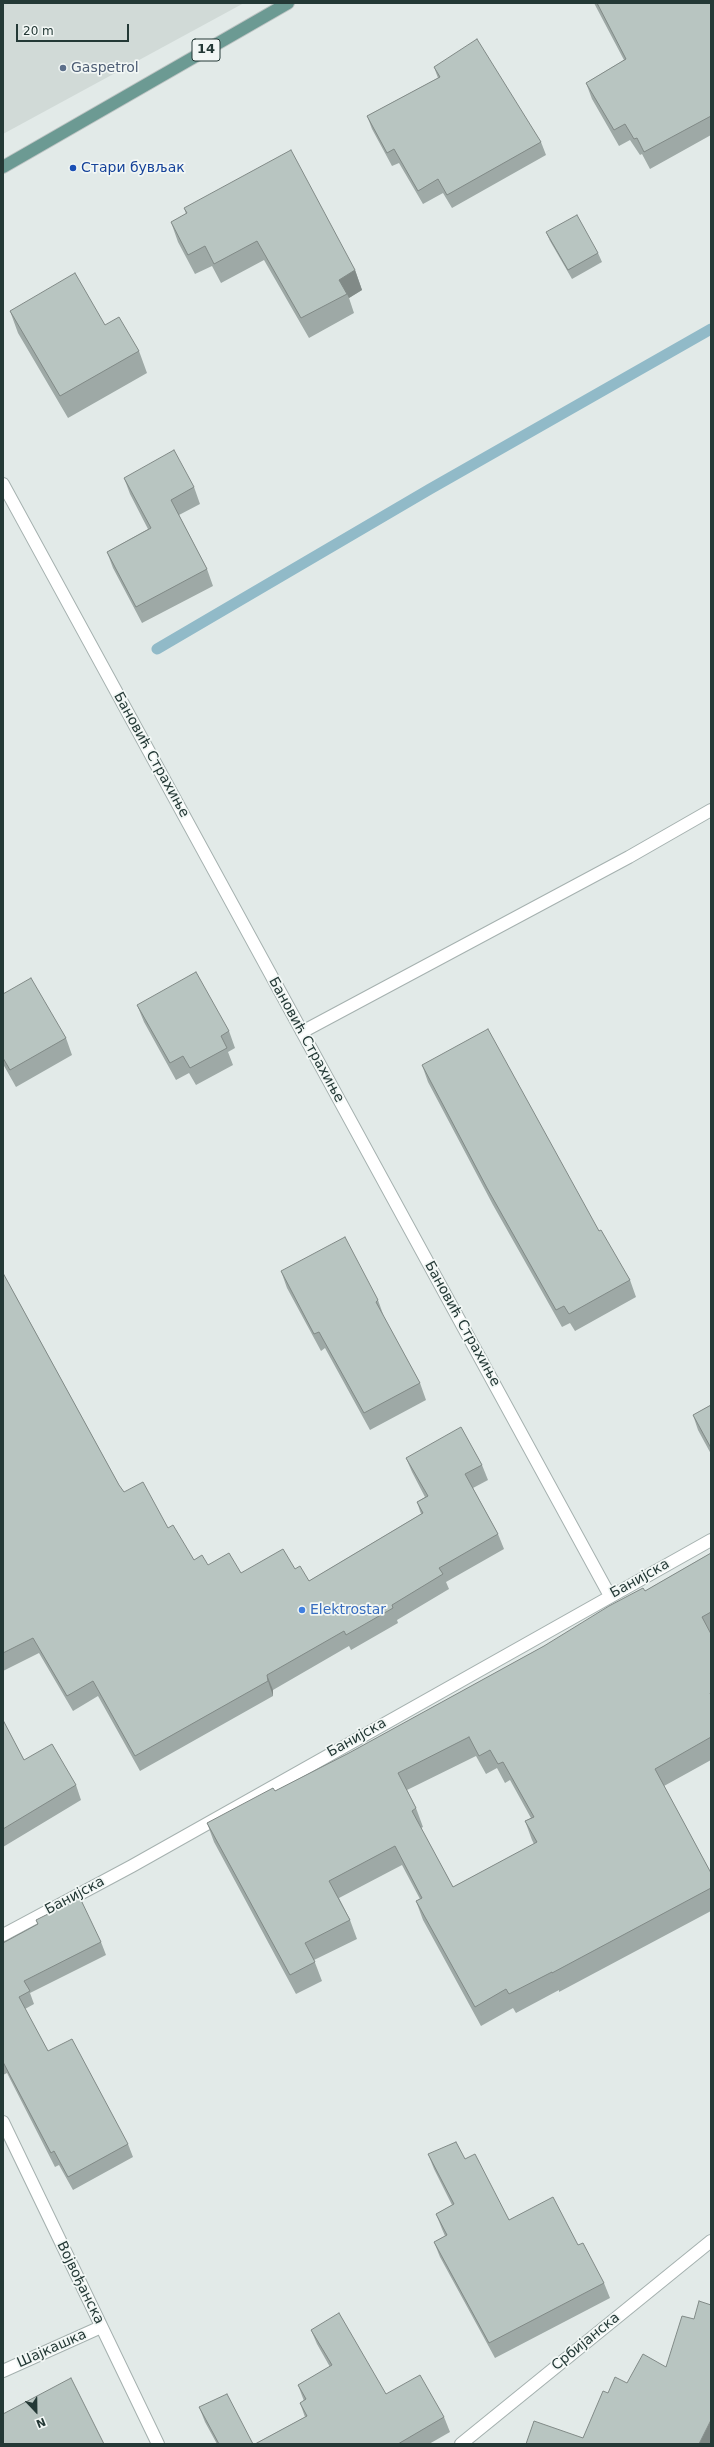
<!DOCTYPE html>
<meta charset="utf-8">
<style>
body{margin:0}
#map{position:relative;width:714px;height:2447px;overflow:hidden;background:#e2eae8;font-family:"DejaVu Sans",sans-serif}
canvas{display:block}
.frame{position:absolute;inset:0;border:4px solid #243936;pointer-events:none}
.north{position:absolute;left:16px;top:2391px;width:40px;height:40px;-webkit-text-stroke:3px #f2f7f5;paint-order:stroke;rotate:158deg;font-size:11px;font-weight:700;line-height:16px;text-align:center;color:#243936}
.north::after{content:'';display:block;margin:auto;width:14px;height:18px;background:#243936;clip-path:polygon(50% 0,100% 100%,50% 72%,0 100%)}
.scale{position:absolute;left:16px;top:24px;width:113px;height:18px;box-sizing:border-box;border:2px solid #243936;border-top:0;padding-left:5px;font-size:12px;line-height:14px;white-space:nowrap;color:#243936;-webkit-text-stroke:3px #f2f7f5;paint-order:stroke}
</style>
<div id="map">
<canvas width="714" height="2447"></canvas>
<div class="frame"></div>
<div class="north">N</div>
<div class="scale">20 m</div>
</div>
<script>
const c = document.querySelector('canvas').getContext('2d');
c.lineJoin = 'round';
function paint(path, color) {
  c.fillStyle = color;
  c.fill(path, 'evenodd');
}
function shape(rows) {
  const path = new Path2D();
  for (const r of rows) {
    path.moveTo(r[0], r[1]);
    for (let i = 2; i < r.length; i += 2) path.lineTo(r[i], r[i + 1]);
  }
  return path;
}
function strokePath(path, color, width, dash) {
  c.strokeStyle = color;
  c.lineWidth = width;
  c.lineCap = dash ? 'butt' : 'round';
  c.setLineDash(dash || []);
  c.stroke(path);
}
function drawText(font, color, halo, rows, align = 'center') {
  c.font = font + ' "DejaVu Sans",sans-serif';
  c.lineWidth = 3.5;
  c.setLineDash([]);
  c.textBaseline = 'middle';
  c.strokeStyle = halo;
  c.fillStyle = color;
  for (const [text, x, y, turn = 0] of rows) {
    c.save();
    c.translate(x, y);
    c.rotate((+turn || 0) * Math.PI / 180);
    c.textAlign = isNaN(turn) ? turn : align;
    if (halo) c.strokeText(text, 0, 0);
    c.fillText(text, 0, 0);
    c.restore();
  }
}
paint(shape([
 [3,3,244,3,3,134]
]), '#d1dad7');
strokePath(shape([
 [157,649,430,489,711,329]
]), '#91bac8', 11);
const lane = shape([
 [3,2371,101,2327]
]);
const street = shape([
 [3,484,610,1596],
 [302,1032,629,857,711,810],
 [3,1935,132,1866,711,1540],
 [3,2122,158,2444],
 [461,2444,711,2241]
]);
const primary = shape([
 [3,167,288,3]
]);
strokePath(lane, '#a5b1af', 14);
strokePath(street, '#a5b1af', 14);
strokePath(primary, '#bdc4c3', 14);
strokePath(lane, '#fff', 12);
strokePath(street, '#fff', 12);
strokePath(primary, '#6c9a93', 12);
paint(shape([
 [594,3,711,3,711,135,650,169,642,154,640,155,630,140,619,146,592,99,586,83,624,60],
 [434,67,541,142,546,155,452,208,443,193,423,204,399,163,392,166,372,129,367,116,438,78],
 [184,208,355,270,362,290,349,298,354,313,309,338,264,260,221,283,212,266,195,274,178,242,171,222,186,214],
 [546,232,598,253,602,262,572,279,550,241],
 [10,311,105,325,139,351,147,373,68,418,18,333],
 [124,478,194,487,200,504,179,515,207,569,213,586,142,623,113,568,107,552,148,529,130,494],
 [3,994,66,1038,72,1055,16,1087,3,1064],
 [137,1005,229,1031,235,1048,228,1052,233,1065,196,1085,189,1073,176,1080,144,1022],
 [422,1065,599,1231,630,1280,636,1297,575,1331,570,1323,562,1327,493,1205,428,1082],
 [281,1271,378,1300,384,1317,420,1383,426,1400,370,1430,325,1348,321,1351,287,1288],
 [3,1273,119,1485,124,1492,168,1528,194,1560,208,1565,241,1573,295,1569,309,1581,421,1514,417,1502,425,1497,412,1472,406,1458,482,1465,488,1480,473,1488,498,1534,504,1549,446,1582,449,1589,397,1620,398,1623,351,1650,349,1646,273,1690,273,1696,140,1771,98,1696,73,1711,39,1653,3,1671],
 [711,1405,711,1454,698,1430,693,1415],
 [711,1553,711,1760,664,1786,711,1873,711,1911,559,1992,559,1990,516,2013,513,2008,481,2026,423,1920,416,1901,420,1899,402,1865,339,1898,350,1920,357,1939,314,1960,322,1981,296,1994,214,1842,207,1823,275,1791,349,1753,645,1591],
 [476,1756,486,1774,497,1768,505,1783,510,1780,531,1818,525,1821,532,1840,534,1844,453,1887,421,1828,423,1827,416,1808,407,1790],
 [3,1720,24,1760,76,1785,81,1800,3,1847],
 [36,1920,101,1942,106,1955,30,1993,34,2004,25,2009,48,2051,128,2144,133,2157,73,2190,59,2165,55,2167,7,2073,3,2075,3,1943,38,1925],
 [428,2154,465,2159,509,2220,578,2245,604,2283,610,2298,495,2358,440,2257,434,2242,445,2236,442,2229,436,2214,452,2205,434,2169],
 [311,2330,386,2394,444,2417,450,2432,429,2444,255,2444,305,2417,300,2403,304,2401,298,2385,330,2367,317,2344],
 [199,2407,253,2444,217,2444,205,2422]
]), '#9ea9a6');
paint(shape([
 [355,270,362,290,349,298,347,294,339,280],
 [267,1675,273,1690,273,1696,268,1681],
 [711,2420,711,2444,699,2444]
]), '#818a87');
const building = shape([
 [597,3,711,3,711,116,644,152,637,138,634,139,625,124,614,130,586,83,626,59,597,3],
 [477,39,541,142,447,195,438,179,418,191,394,149,387,153,367,116,440,77,434,67,477,39],
 [291,150,355,270,339,280,347,294,301,318,257,241,214,264,205,246,188,255,171,222,187,213,184,208,291,150],
 [577,215,598,253,568,270,546,232,577,215],
 [75,273,105,325,119,317,139,351,60,396,10,311,75,273],
 [174,450,194,487,171,500,207,569,136,607,107,552,151,528,124,478,174,450],
 [196,972,229,1031,221,1036,227,1048,190,1068,183,1056,170,1063,137,1005,196,972],
 [31,978,66,1038,10,1070,3,1058,3,994,31,978],
 [488,1029,599,1231,601,1230,630,1280,569,1314,564,1306,556,1310,487,1188,422,1065,488,1029],
 [345,1237,378,1300,376,1302,420,1383,364,1413,319,1332,314,1334,281,1271,345,1237],
 [3,1273,119,1485,124,1492,143,1482,168,1528,173,1525,194,1560,202,1555,208,1565,229,1553,241,1573,283,1549,295,1569,300,1566,309,1581,423,1513,417,1502,428,1496,406,1458,461,1427,482,1465,465,1474,498,1534,439,1568,443,1574,392,1605,393,1608,346,1635,344,1631,267,1675,268,1681,135,1756,93,1681,67,1696,33,1638,3,1653,3,1273],
 [711,1405,711,1448,693,1415,711,1405],
 [711,1553,711,1612,702,1617,711,1634,711,1693,710,1693,711,1695,711,1737,655,1769,711,1873,711,1888,552,1973,552,1972,509,1994,506,1989,475,2007,416,1901,422,1898,395,1846,329,1881,350,1920,305,1943,315,1962,290,1975,207,1823,273,1788,275,1791,349,1753,544,1646,609,1606,643,1588,645,1591,711,1553],
 [469,1737,479,1756,490,1750,498,1764,503,1762,534,1817,525,1821,537,1842,453,1887,412,1811,416,1808,398,1773,469,1737],
 [3,1720,24,1760,52,1744,76,1785,3,1829,3,1720],
 [80,1898,101,1942,24,1981,30,1991,19,1997,48,2051,72,2039,128,2144,68,2177,54,2151,51,2153,3,2062,3,1943,38,1924,36,1920,80,1898],
 [456,2142,465,2159,475,2154,509,2220,553,2197,578,2245,583,2243,604,2283,489,2343,434,2242,447,2235,436,2214,454,2204,428,2154,456,2142],
 [699,2301,711,2305,711,2420,699,2444,526,2444,534,2421,583,2438,603,2391,608,2393,615,2377,627,2383,643,2354,666,2367,682,2316,694,2319,699,2301],
 [339,2313,386,2394,420,2375,444,2417,398,2444,255,2444,307,2416,300,2403,306,2399,298,2385,332,2365,311,2330,339,2313],
 [71,2378,104,2444,3,2444,3,2414,71,2378],
 [227,2394,253,2444,219,2444,199,2407,227,2394]
]);
paint(building, '#b8c5c1');
strokePath(building, '#818a87', 1);
for (const [x, y, r, color] of [
 [63,68,4,"#5c6f8a"],
 [73,168,4,"#1a4fb4"],
 [302,1610,4,"#3f7fe0"]
]) {
  const dot = new Path2D();
  dot.arc(x, y, r, 0, 2 * Math.PI);
  c.fillStyle = color;
  c.fill(dot);
  strokePath(dot, '#f2f7f5', 1.5);
}
for (const [x, y, w] of [
 [206,50,28]
]) {
  const box = new Path2D();
  box.roundRect(x - w / 2, y - 11, w, 22, 3);
  c.fillStyle = '#f2f7f5';
  c.fill(box);
  strokePath(box, '#243936', 1);
}
drawText('bold 13px', '#243936', null, [
 ["14",206,50]
]);
drawText('14px', '#4e5e75', '#f2f7f5', [
 ["Gaspetrol",71,68]
], 'left');
drawText('14px', '#164399', '#f2f7f5', [
 ["Стари бувљак",81,168]
], 'left');
drawText('14px', '#243936', '#f2f7f5', [
 ["Бановић Страхиње",151,755,61],
 ["Бановић Страхиње",306,1040,61],
 ["Бановић Страхиње",462,1324,61],
 ["Банијска",640,1579,-29],
 ["Банијска",357,1738,-29],
 ["Банијска",75,1896,-28],
 ["Војвођанска",80,2283,64],
 ["Србијанска",586,2342,-39],
 ["Шајкашка",52,2349,-24]
]);
drawText('14px', '#366cbe', '#f2f7f5', [
 ["Elektrostar",310,1610]
], 'left');
</script>
